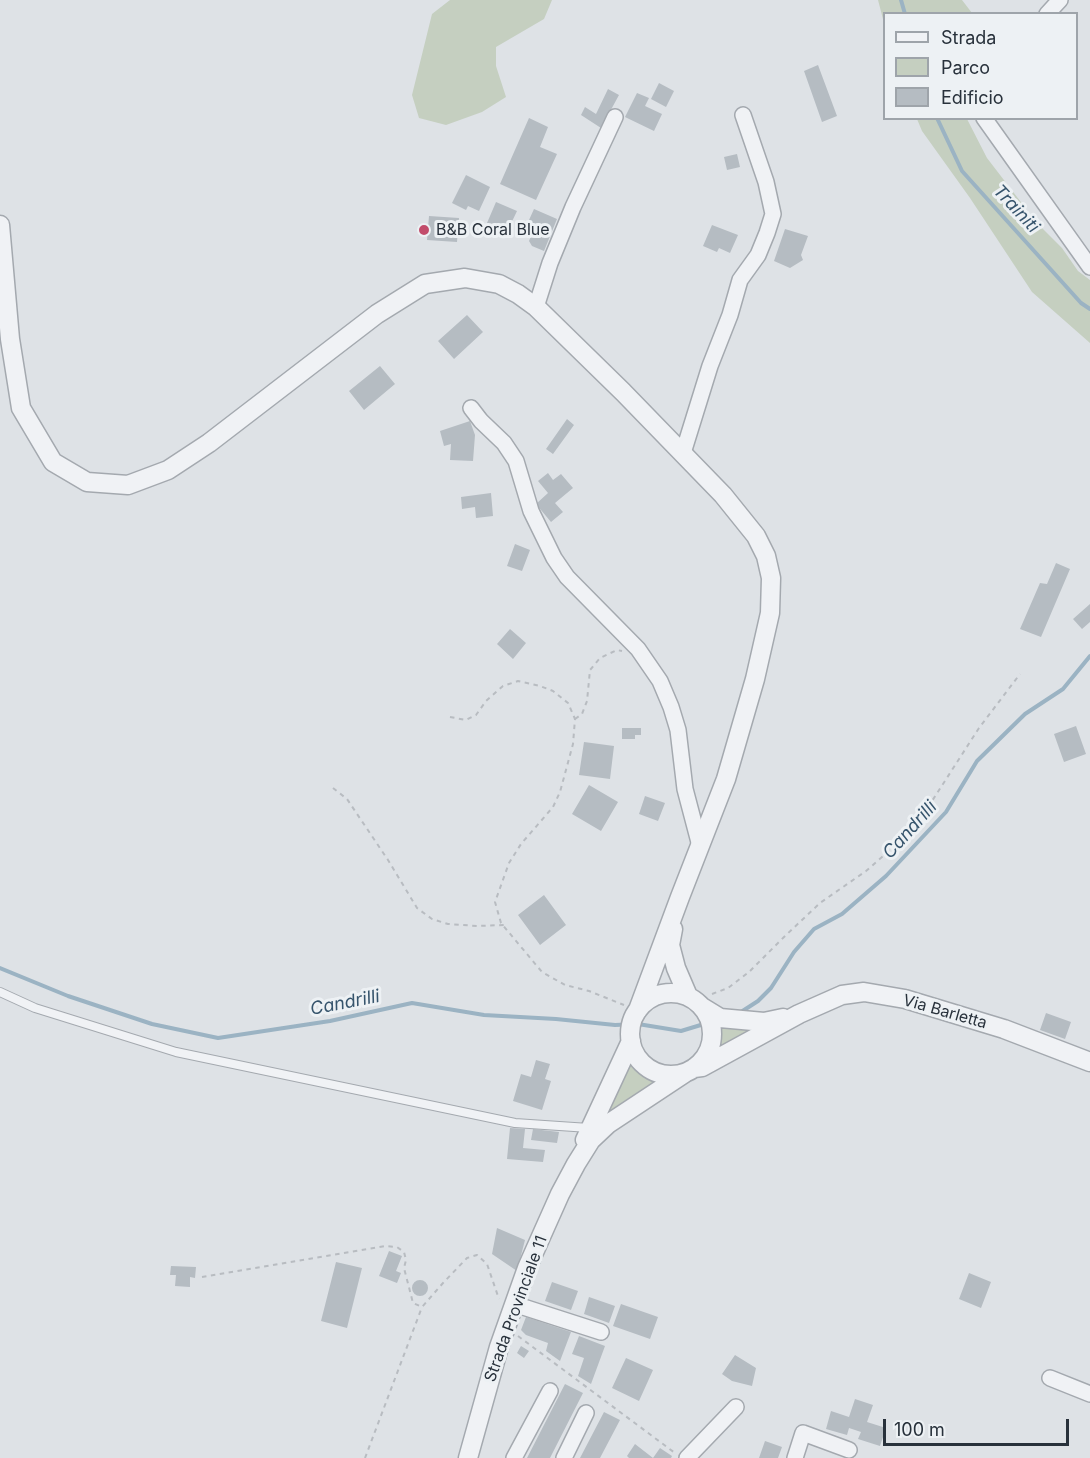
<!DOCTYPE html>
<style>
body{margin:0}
#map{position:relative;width:1090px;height:1458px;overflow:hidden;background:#dee2e6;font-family:Inter,sans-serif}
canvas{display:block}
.legend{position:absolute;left:883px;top:12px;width:195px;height:108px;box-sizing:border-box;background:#edf1f4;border:2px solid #9ea4aa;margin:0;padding:8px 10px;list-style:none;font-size:18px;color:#28313b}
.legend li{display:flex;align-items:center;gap:12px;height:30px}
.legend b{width:30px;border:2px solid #9ea4aa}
.scale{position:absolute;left:883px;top:1419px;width:186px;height:27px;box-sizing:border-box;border:3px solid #28313b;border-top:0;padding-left:8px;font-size:18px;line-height:21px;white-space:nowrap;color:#28313b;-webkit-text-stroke:4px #edf1f4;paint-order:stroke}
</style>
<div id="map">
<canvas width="1090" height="1458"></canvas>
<ul class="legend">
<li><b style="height:8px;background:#f0f2f5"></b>Strada</li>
<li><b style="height:16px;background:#c5cfc0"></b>Parco</li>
<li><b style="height:16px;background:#b5bcc2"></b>Edificio</li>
</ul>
<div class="scale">100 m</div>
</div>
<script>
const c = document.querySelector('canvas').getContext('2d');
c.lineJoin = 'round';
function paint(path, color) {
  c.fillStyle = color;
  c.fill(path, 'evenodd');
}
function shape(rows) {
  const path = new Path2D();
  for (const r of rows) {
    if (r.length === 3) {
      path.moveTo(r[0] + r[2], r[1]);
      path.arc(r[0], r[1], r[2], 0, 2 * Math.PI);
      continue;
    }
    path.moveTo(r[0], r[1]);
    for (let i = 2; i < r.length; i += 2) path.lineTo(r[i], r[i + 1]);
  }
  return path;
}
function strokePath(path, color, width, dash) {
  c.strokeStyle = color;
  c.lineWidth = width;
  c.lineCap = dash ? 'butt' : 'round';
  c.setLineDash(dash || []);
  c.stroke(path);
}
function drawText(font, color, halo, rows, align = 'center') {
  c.font = font + ' Inter,sans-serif';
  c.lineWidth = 6;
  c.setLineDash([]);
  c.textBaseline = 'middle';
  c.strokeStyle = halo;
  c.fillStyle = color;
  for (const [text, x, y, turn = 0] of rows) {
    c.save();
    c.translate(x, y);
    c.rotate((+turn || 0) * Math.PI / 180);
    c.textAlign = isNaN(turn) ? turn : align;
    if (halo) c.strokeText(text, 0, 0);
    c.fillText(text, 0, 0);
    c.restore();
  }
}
paint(shape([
 [450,0,552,0,544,19,496,47,496,66,506,97,482,112,446,125,419,118,412,95,432,14],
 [878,0,962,0,972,13,884,14,884,23],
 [917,119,967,119,987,158,1037,223,1062,248,1078,271,1090,280,1090,343,1032,292,970,198,922,131],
 [717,1021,768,1028,709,1059,718,1037],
 [630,1054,632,1060,642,1070,663,1078,595,1124]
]), '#c5cfc0');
strokePath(shape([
 [901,0,905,14],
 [937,118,962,171,1081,303,1090,309],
 [0,968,68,996,152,1024,218,1038,330,1021,412,1003,484,1015,556,1019,615,1025,638,1024,681,1031,704,1024],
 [741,1012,758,1001,771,988,794,952,814,929,842,914,886,876,946,812,977,761,1025,714,1063,689,1090,656]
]), '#9bb3c3', 4);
paint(shape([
 [818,65,837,116,822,122,804,71],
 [659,83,674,91,666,107,651,99],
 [608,89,619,95,601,128,581,115,585,107,596,114],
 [637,93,649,98,645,106,662,114,654,131,625,117],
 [529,118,548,127,540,147,557,154,536,200,500,184],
 [737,154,740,167,727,170,724,157],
 [466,175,490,187,479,211,468,206,466,210,452,203],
 [496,202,517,211,507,232,487,223],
 [534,209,557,219,544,251,532,246,529,241,532,234,524,231],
 [429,216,459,218,457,242,427,240],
 [712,225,738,235,730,253,719,248,717,252,703,246],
 [785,229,808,236,801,255,803,260,790,268,774,261],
 [467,315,483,332,454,359,438,341],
 [380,366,395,384,364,410,349,391],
 [567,419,574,425,553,454,546,449],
 [470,421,475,435,473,461,450,460,451,444,444,446,440,431],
 [548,473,553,480,561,474,573,488,555,503,563,512,551,522,536,504,548,493,538,481],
 [491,493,493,516,476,518,475,507,462,509,461,497],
 [515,544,530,550,522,571,507,566],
 [1056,563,1070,569,1041,637,1020,629,1040,583,1047,584],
 [1090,604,1090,622,1082,629,1073,619],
 [510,629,526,643,513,659,497,644],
 [1076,726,1086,754,1064,762,1054,734],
 [622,728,641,728,641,735,635,735,635,739,622,739],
 [584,742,614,746,610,779,579,775],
 [589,785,618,802,601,831,572,814],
 [645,796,665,803,658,821,639,814],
 [544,895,566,925,540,945,518,915],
 [1046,1013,1071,1022,1065,1039,1040,1030],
 [536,1060,550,1064,545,1079,551,1081,542,1110,513,1101,521,1074,531,1077],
 [510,1128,525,1129,523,1148,545,1150,543,1162,507,1159],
 [533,1129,559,1132,557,1143,531,1140],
 [497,1228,525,1240,517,1271,492,1254],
 [389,1251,402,1256,396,1271,401,1273,397,1283,379,1276],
 [336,1262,362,1268,347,1328,321,1321],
 [171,1266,196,1267,195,1278,190,1277,190,1287,175,1286,176,1275,170,1275],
 [969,1273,991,1282,981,1308,959,1299],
 [420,1288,8],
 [552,1282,578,1291,571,1310,545,1301],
 [589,1297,615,1306,609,1323,584,1314],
 [621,1304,658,1317,650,1339,613,1326],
 [526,1317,571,1332,560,1361,546,1351,548,1343,526,1335,521,1330],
 [579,1336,605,1346,591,1384,578,1376,584,1358,572,1354],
 [521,1346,529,1351,524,1358,517,1353],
 [735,1355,756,1368,752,1386,732,1381,722,1374],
 [626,1358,653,1370,639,1401,612,1388],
 [565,1384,583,1393,550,1458,527,1458],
 [855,1399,873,1405,867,1422,886,1428,880,1446,858,1439,861,1432,849,1428,847,1435,826,1429,831,1411,849,1417],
 [604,1412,620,1420,600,1458,580,1458],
 [765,1441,782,1447,778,1458,759,1458],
 [635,1444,653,1458,660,1448,672,1456,671,1458,629,1458,627,1456]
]), '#b5bcc2');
const service = shape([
 [0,992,35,1008,176,1052,515,1123,589,1128]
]);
const minor = shape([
 [1047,14,1060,0],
 [984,118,1090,267],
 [536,307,550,263,573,207,615,117],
 [471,408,481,421,504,443,516,461,531,511,554,558,567,577,638,649,660,681,671,707,678,730,685,789,700,846],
 [683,453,710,366,730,315,740,280,758,255,767,233,773,214,766,182,743,115],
 [514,1304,601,1332],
 [1050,1378,1090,1394],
 [514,1458,550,1391],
 [564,1458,586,1413],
 [687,1458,736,1407],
 [795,1458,803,1433,849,1450]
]);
const tertiary = shape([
 [0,225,10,339,21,408,53,462,87,482,128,485,168,470,209,443,377,314,425,284,465,278,499,284,518,294,536,307,623,392,723,495,756,536,766,556,771,578,770,613,755,679,726,779,680,897,638,1010],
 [673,929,670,945,676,968,688,996],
 [671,1034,41],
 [702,1007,720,1018,764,1022,783,1018],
 [694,1068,702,1067,799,1014,842,995,864,992,905,999,1004,1029,1090,1062],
 [585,1140,631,1041],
 [468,1458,499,1347,527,1268,560,1194,576,1164,591,1140,608,1124,685,1073]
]);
strokePath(service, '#a4a9af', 10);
strokePath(minor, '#a4a9af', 18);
strokePath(tertiary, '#a4a9af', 21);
strokePath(shape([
 [450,717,466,720,476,715,486,701,503,686,518,681,540,686,553,691,568,703,575,719,573,744,560,792,553,807,521,844,509,863,495,902,501,923,542,972,565,985,589,991,624,1005],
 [575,719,582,714,587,701,590,670,600,658,617,650,622,651],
 [333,788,347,799,388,860,417,908,432,919,448,924,477,926,504,925],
 [712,994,728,988,749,972,784,937,820,903,866,871,914,829,979,728,1020,674],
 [202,1277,367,1249,385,1246,397,1247,404,1252,406,1260,404,1268,413,1303,422,1307,443,1283,467,1258,477,1255,487,1264,499,1299],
 [518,1336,675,1453],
 [365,1458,422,1307]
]), '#b8bcc1', 2, [4.5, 4.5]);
strokePath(service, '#f0f2f5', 8);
strokePath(minor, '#f0f2f5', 15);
strokePath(tertiary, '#f0f2f5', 18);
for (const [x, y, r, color] of [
 [424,230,6,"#c24c6b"]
]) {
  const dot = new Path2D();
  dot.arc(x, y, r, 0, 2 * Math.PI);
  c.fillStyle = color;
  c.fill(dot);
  strokePath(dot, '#edf1f4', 2);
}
drawText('16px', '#28313b', '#edf1f4', [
 ["B&B Coral Blue",436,230]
], 'left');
drawText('16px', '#28313b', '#edf1f4', [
 ["Via Barletta",945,1012,16],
 ["Strada Provinciale 11",516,1309,-70]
]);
drawText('italic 18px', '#36546c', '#edf1f4', [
 ["Trainiti",1016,209,47],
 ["Candrilli",910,830,-48],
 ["Candrilli",345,1003,-11]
]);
</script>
